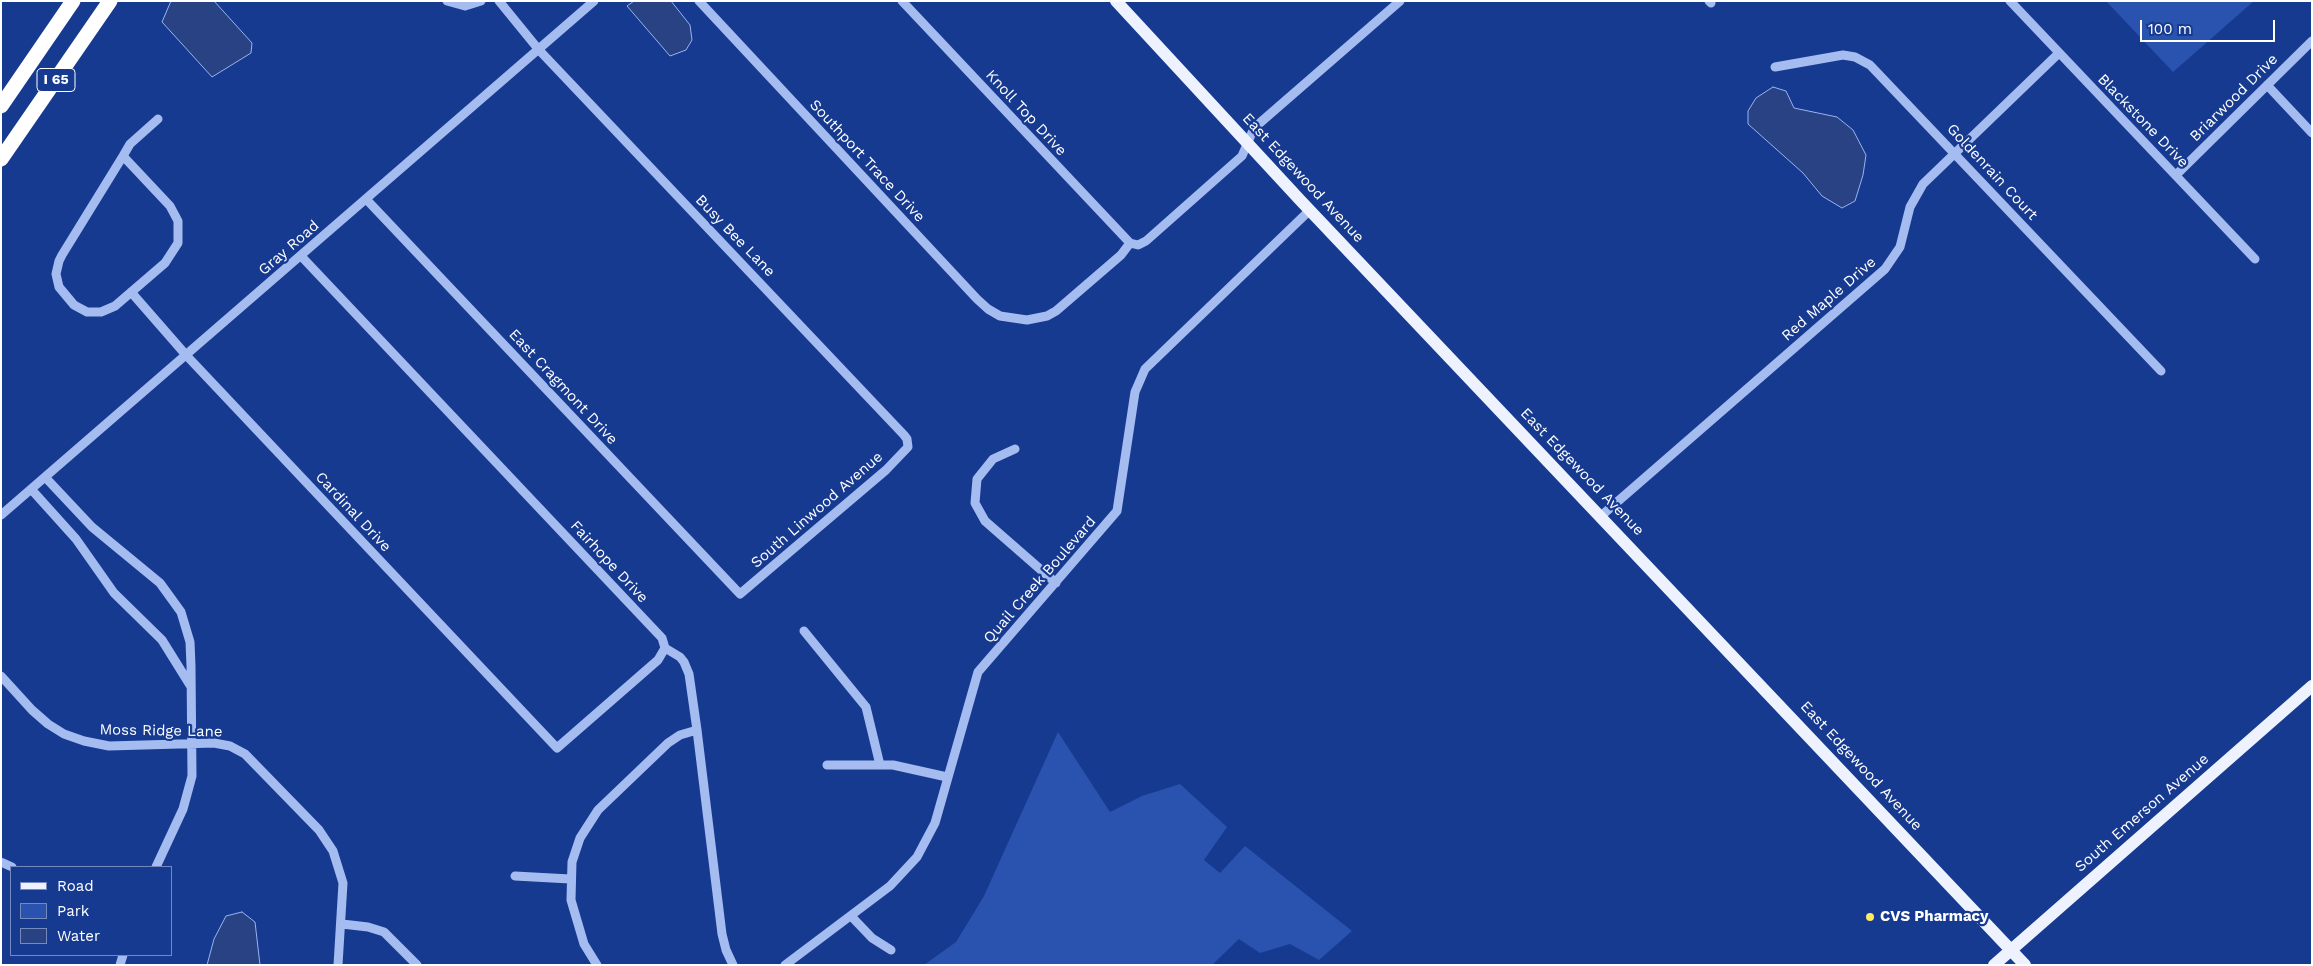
<!DOCTYPE html>
<style>
body{margin:0}
#map{position:relative;width:2313px;height:966px;overflow:hidden;background:#173a91;font-family:"Work Sans",sans-serif}
canvas{display:block}
.frame{position:absolute;inset:0;border:2px solid #fff;pointer-events:none}
.legend{position:absolute;left:10px;top:866px;width:162px;height:90px;box-sizing:border-box;background:#173a91;border:1px solid #7489bd;margin:0;padding:6px 9px;list-style:none;font-size:15px;color:#fff}
.legend li{display:flex;align-items:center;gap:10px;height:25px}
.legend b{width:25px;border:1px solid #7489bd}
.scale{position:absolute;left:2140px;top:20px;width:135px;height:22px;box-sizing:border-box;border:2px solid #fff;border-top:0;padding-left:6px;font-size:15px;line-height:18px;white-space:nowrap;color:#fff;-webkit-text-stroke:4px #173a91;paint-order:stroke}
</style>
<div id="map">
<canvas width="2313" height="966"></canvas>
<div class="frame"></div>
<ul class="legend">
<li><b style="height:6px;background:#eef2ff"></b>Road</li>
<li><b style="height:14px;background:#2a52af"></b>Park</li>
<li><b style="height:14px;background:#294284"></b>Water</li>
</ul>
<div class="scale">100 m</div>
</div>
<script>
const c = document.querySelector('canvas').getContext('2d');
c.lineJoin = 'round';
function paint(path, color) {
  c.fillStyle = color;
  c.fill(path, 'evenodd');
}
function shape(rows) {
  const path = new Path2D();
  for (const r of rows) {
    path.moveTo(r[0], r[1]);
    for (let i = 2; i < r.length; i += 2) path.lineTo(r[i], r[i + 1]);
  }
  return path;
}
function strokePath(path, color, width, dash) {
  c.strokeStyle = color;
  c.lineWidth = width;
  c.lineCap = dash ? 'butt' : 'round';
  c.setLineDash(dash || []);
  c.stroke(path);
}
function drawText(font, color, halo, rows, align = 'center') {
  c.font = font + ' "Work Sans",sans-serif';
  c.lineWidth = 4.5;
  c.setLineDash([]);
  c.textBaseline = 'middle';
  c.strokeStyle = halo;
  c.fillStyle = color;
  for (const [text, x, y, turn = 0] of rows) {
    c.save();
    c.translate(x, y);
    c.rotate((+turn || 0) * Math.PI / 180);
    c.textAlign = isNaN(turn) ? turn : align;
    if (halo) c.strokeText(text, 0, 0);
    c.fillText(text, 0, 0);
    c.restore();
  }
}
paint(shape([
 [2106,1,2254,1,2173,72],
 [1058,732,1110,812,1142,796,1180,784,1227,827,1204,860,1220,873,1245,846,1352,931,1319,960,1290,944,1260,953,1239,939,1212,965,924,965,956,942,984,896]
]), '#2a52af');
const water = shape([
 [171,1,214,1,252,43,251,53,212,77,162,22,171,1],
 [634,1,671,1,690,25,692,40,686,50,670,56,627,6,634,1],
 [1773,87,1786,91,1794,108,1837,117,1853,130,1866,155,1863,175,1855,201,1842,208,1822,196,1803,173,1748,124,1748,111,1756,98,1773,87],
 [242,912,255,922,260,965,207,965,214,939,226,916,242,912]
]);
paint(water, '#294284');
strokePath(water, '#98b4f2', 1);
strokePath(shape([
 [447,1,465,6,481,1],
 [699,1,977,299,988,309,1000,316,1027,320,1047,316,1056,311,1121,255,1130,243,1138,245,1146,241,1242,156,1254,128,1400,1],
 [902,1,1130,243],
 [1709,1,1711,3],
 [2010,1,2255,259],
 [1775,67,1843,55,1855,57,1870,65,2161,371],
 [2267,85,2312,133],
 [123,156,170,206,178,221,178,243,165,263,115,306,101,312,87,312,74,305,59,287,56,274,59,261,62,255,123,156,130,144,158,119],
 [2176,175,2312,41],
 [366,199,740,594,886,470,908,447,907,439,904,435,539,50,499,1],
 [301,256,662,638,665,648,680,657,684,662,689,674,697,730,722,934,726,950,733,965],
 [131,292,186,355,557,748,658,660,665,648],
 [1015,449,993,459,977,479,975,503,985,521,1056,583],
 [45,477,92,527,160,583,181,612,190,642,191,666,192,776,183,809,156,867],
 [31,489,76,539,114,593,162,640,190,685],
 [1,515,594,1],
 [1601,516,1885,269,1900,247,1910,207,1923,184,2059,53],
 [804,631,866,707,880,765],
 [1,676,32,710,48,724,64,734,84,741,109,746,214,743,230,746,245,754,319,830,333,851,343,883,338,965],
 [827,765,893,765,947,777],
 [1,862,12,867],
 [515,876,570,879],
 [851,916,872,938,891,950],
 [342,924,368,927,384,932,417,965],
 [120,965,123,955],
 [597,965,584,944,571,900,572,862,580,838,598,810,668,743,680,735,697,730],
 [785,965,890,886,917,857,935,823,978,672,1117,511,1135,392,1145,369,1310,210]
]), '#a5bcf0', 9);
strokePath(shape([
 [1116,1,1300,200,2025,965],
 [1994,965,2312,686]
]), '#eef2ff', 12);
strokePath(shape([
 [1,106,73,1],
 [1,159,110,1]
]), '#fff', 15);
for (const [x, y, r, color] of [
 [1870,917,5,"#ffea64"]
]) {
  const dot = new Path2D();
  dot.arc(x, y, r, 0, 2 * Math.PI);
  c.fillStyle = color;
  c.fill(dot);
  strokePath(dot, '#173a91', 2);
}
for (const [x, y, w] of [
 [56,80,38]
]) {
  const box = new Path2D();
  box.roundRect(x - w / 2, y - 11.5, w, 23, 4);
  c.fillStyle = '#173a91';
  c.fill(box);
  strokePath(box, '#fff', 1);
}
drawText('bold 14px', '#fff', null, [
 ["I 65",56,80]
]);
drawText('15px', '#fff', '#173a91', [
 ["Briarwood Drive",2234,98,-45],
 ["Knoll Top Drive",1026,113,47],
 ["Blackstone Drive",2143,121,46],
 ["Southport Trace Drive",867,161,47],
 ["Goldenrain Court",1992,172,47],
 ["East Edgewood Avenue",1303,178,47],
 ["Busy Bee Lane",735,236,46],
 ["Gray Road",289,248,-41],
 ["Red Maple Drive",1829,299,-41],
 ["East Cragmont Drive",563,387,47],
 ["East Edgewood Avenue",1582,472,46],
 ["South Linwood Avenue",817,510,-41],
 ["Cardinal Drive",353,512,47],
 ["Fairhope Drive",609,562,47],
 ["Quail Creek Boulevard",1040,580,-49],
 ["Moss Ridge Lane",161,731,1],
 ["East Edgewood Avenue",1861,766,47],
 ["South Emerson Avenue",2142,813,-41]
]);
drawText('bold 15px', '#fff', '#173a91', [
 ["CVS Pharmacy",1880,917]
], 'left');
</script>
